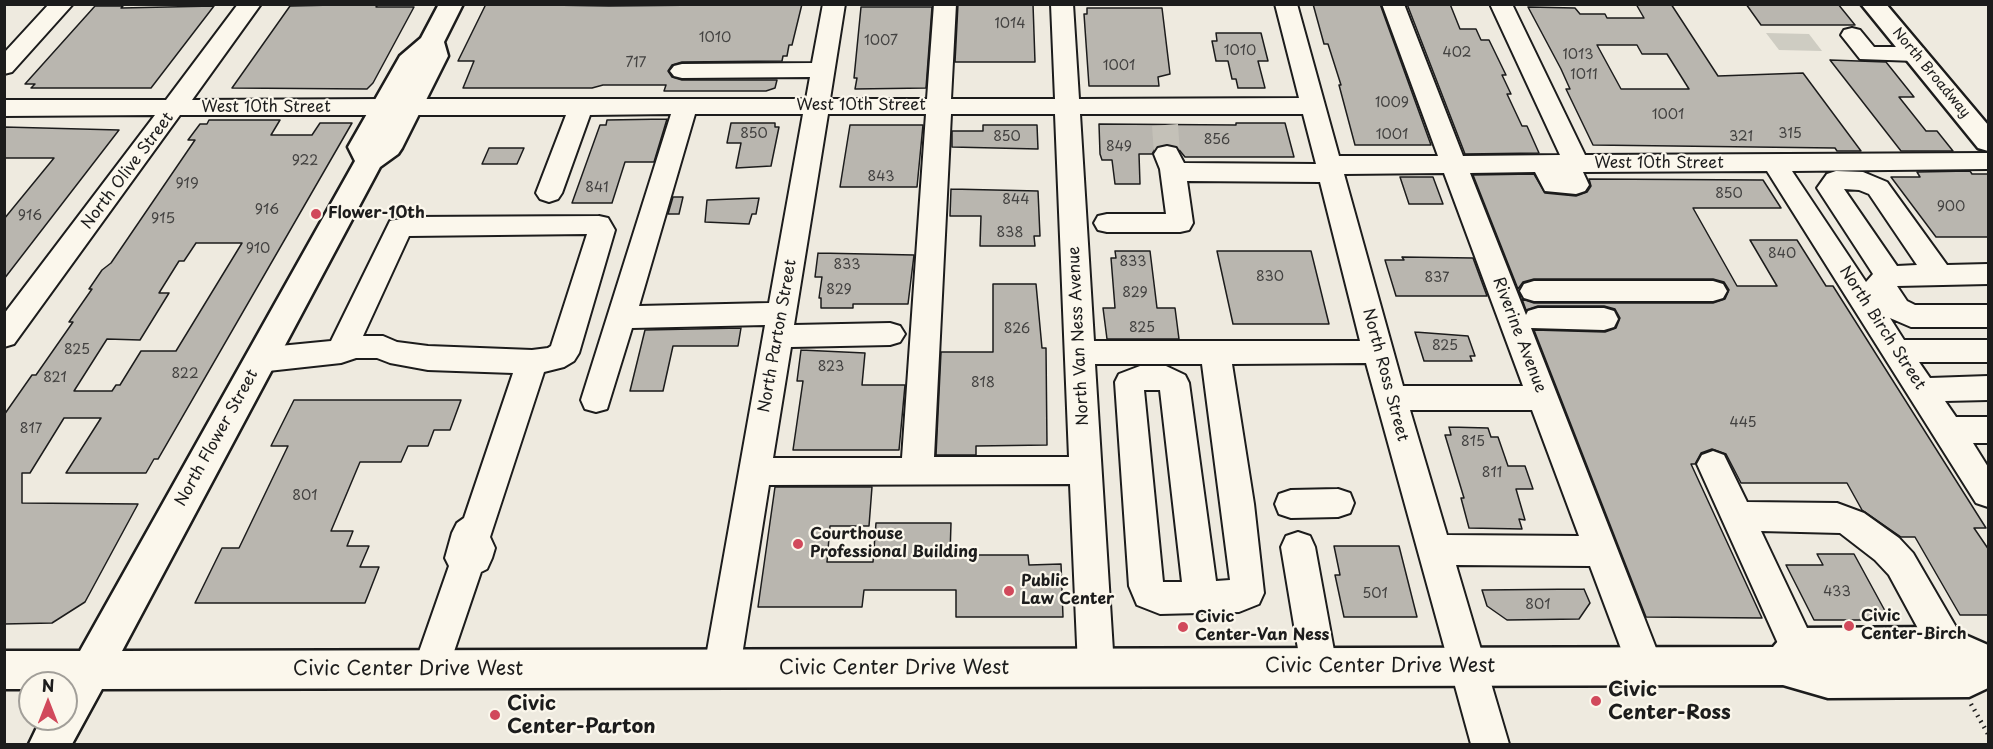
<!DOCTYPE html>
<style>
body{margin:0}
#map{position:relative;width:1993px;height:749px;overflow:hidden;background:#eeeadf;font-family:"Playpen Sans",sans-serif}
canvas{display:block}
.frame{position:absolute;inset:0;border:6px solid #1c1c1c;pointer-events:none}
.north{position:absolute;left:18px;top:671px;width:60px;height:60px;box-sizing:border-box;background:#fbf7ec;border:2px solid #a29f99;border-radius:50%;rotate:0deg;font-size:16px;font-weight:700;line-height:24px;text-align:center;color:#1c1c1c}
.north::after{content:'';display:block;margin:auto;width:21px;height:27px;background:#d1495b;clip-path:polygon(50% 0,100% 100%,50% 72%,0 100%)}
</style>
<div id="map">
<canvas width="1993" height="749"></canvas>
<div class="frame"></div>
<div class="north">N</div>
</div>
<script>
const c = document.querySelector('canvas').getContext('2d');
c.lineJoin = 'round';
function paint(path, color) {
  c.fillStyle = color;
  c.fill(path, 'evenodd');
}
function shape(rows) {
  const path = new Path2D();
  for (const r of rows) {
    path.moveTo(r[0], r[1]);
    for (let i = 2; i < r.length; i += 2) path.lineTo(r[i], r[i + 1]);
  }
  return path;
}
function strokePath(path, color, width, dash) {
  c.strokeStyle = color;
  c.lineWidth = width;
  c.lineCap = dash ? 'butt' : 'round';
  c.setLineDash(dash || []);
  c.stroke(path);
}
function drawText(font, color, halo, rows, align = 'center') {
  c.font = font + ' "Playpen Sans",sans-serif';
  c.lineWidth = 4.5;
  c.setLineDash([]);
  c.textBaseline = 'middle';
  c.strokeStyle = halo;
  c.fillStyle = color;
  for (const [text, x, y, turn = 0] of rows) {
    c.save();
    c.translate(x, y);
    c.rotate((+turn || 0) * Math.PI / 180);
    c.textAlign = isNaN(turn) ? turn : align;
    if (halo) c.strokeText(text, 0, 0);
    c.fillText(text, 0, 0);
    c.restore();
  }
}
paint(shape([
 [1766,33,1809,34,1822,51,1779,50]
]), '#ceccc2');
const building = shape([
 [378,4,376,7,414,7,373,83,367,89,232,88,290,6,378,4],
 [486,4,609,6,802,4,792,45,789,45,787,56,783,56,782,61,682,62,672,65,668,71,672,77,682,80,777,80,775,88,766,91,664,91,666,85,603,85,592,88,463,88,474,61,458,61,486,4],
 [958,4,1033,4,1035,62,955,62,958,4],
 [1313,4,1380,4,1431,145,1355,145,1339,85,1341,85,1328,44,1324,44,1313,4],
 [1407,4,1450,4,1460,29,1476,29,1481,40,1489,40,1506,75,1502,75,1511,94,1507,94,1522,126,1527,126,1539,153,1465,154,1407,4],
 [1636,4,1671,4,1718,76,1803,73,1861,151,1837,151,1835,148,1593,145,1566,89,1570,89,1561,69,1528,7,1575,8,1580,14,1605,14,1607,18,1644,18,1636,4],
 [1597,45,1637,45,1642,54,1667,54,1689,89,1621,89,1597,45],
 [1746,4,1838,4,1855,25,1761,25,1746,4],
 [95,6,123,6,121,8,214,6,151,88,31,88,35,84,25,84,95,6],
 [861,7,932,7,926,88,855,89,857,78,854,78,861,7],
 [1087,8,1162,8,1170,74,1158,77,1159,86,1089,86,1084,14,1087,14,1087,8],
 [1216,33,1261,33,1268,61,1258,61,1265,88,1238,88,1236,79,1232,79,1228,61,1216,61,1212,41,1217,41,1216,33],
 [1830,60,1886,62,1914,97,1899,97,1926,131,1937,131,1953,151,1901,151,1830,60],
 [667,119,654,162,625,162,612,203,572,203,600,125,606,125,607,120,667,119],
 [209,120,280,120,271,135,312,135,320,123,352,123,158,459,154,459,146,473,66,473,101,418,64,418,30,473,22,473,22,503,138,504,85,602,52,623,4,624,4,415,32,375,36,375,73,322,69,322,92,289,89,289,102,270,111,263,195,140,188,140,200,124,207,124,209,120],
 [196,243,242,243,176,351,141,351,120,385,116,385,112,391,74,391,107,339,140,340,169,293,159,293,179,261,184,261,196,243],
 [731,123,775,123,775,127,779,127,771,166,736,168,741,143,727,143,731,123],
 [1236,123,1285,123,1294,157,1185,157,1176,146,1167,144,1156,147,1152,154,1139,154,1140,184,1115,184,1112,160,1102,160,1100,154,1099,124,1236,125,1236,123],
 [850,125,923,125,917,187,840,187,850,125],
 [983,125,1037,125,1038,149,952,147,952,131,983,131,983,125],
 [4,127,119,130,4,279,4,219,54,158,4,158,4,127],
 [489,148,524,148,517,164,482,164,489,148],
 [1970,171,1972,174,1989,174,1989,237,1936,237,1891,177,1920,177,1917,172,1970,171],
 [1534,174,1545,193,1576,196,1587,192,1591,186,1589,179,1763,180,1781,208,1693,208,1737,286,1777,286,1750,240,1797,240,1826,286,1833,286,1986,528,1974,528,1989,550,1989,615,1960,615,1915,537,1901,537,1862,510,1847,483,1741,483,1726,454,1712,449,1701,453,1695,464,1691,464,1762,618,1646,617,1534,330,1605,332,1616,328,1620,318,1615,309,1604,306,1538,306,1526,310,1522,299,1534,303,1713,303,1725,299,1729,290,1724,282,1713,279,1534,279,1523,282,1518,289,1473,175,1534,174],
 [1400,177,1433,177,1443,204,1409,204,1400,177],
 [951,189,1038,191,1040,236,1034,236,1035,246,980,246,981,216,950,216,951,189],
 [673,197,683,197,679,214,668,214,673,197],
 [759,198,756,214,752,214,749,224,705,222,707,200,759,198],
 [1115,251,1150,251,1157,308,1175,308,1179,339,1107,339,1103,308,1115,308,1111,258,1116,258,1115,251],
 [1217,251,1311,251,1329,324,1233,324,1217,251],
 [818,253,914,255,908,304,853,304,853,308,821,308,821,298,819,298,822,277,815,277,818,253],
 [1402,257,1473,258,1487,296,1396,296,1385,260,1404,260,1402,257],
 [993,284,1036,284,1042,348,1046,348,1047,445,976,446,976,455,936,455,941,352,993,352,993,284],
 [741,328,738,346,673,346,663,391,630,391,645,330,741,328],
 [1415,332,1468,336,1475,356,1470,356,1472,361,1424,361,1415,332],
 [801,350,865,353,862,385,905,385,899,450,793,450,803,381,797,381,801,350],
 [294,400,461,400,450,430,434,430,428,446,408,446,401,462,360,462,331,531,353,531,347,546,369,546,360,567,379,567,365,603,195,603,222,548,239,548,288,446,271,446,294,400],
 [1449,427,1488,428,1491,437,1498,437,1508,466,1525,466,1533,489,1516,489,1525,520,1519,519,1522,529,1469,528,1461,498,1464,498,1445,435,1451,435,1449,427],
 [775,487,872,487,869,526,830,526,827,562,873,562,876,523,951,523,950,555,1028,555,1029,565,1061,564,1063,617,956,617,956,590,864,590,862,607,758,607,775,487],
 [1334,546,1399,546,1417,617,1344,617,1335,575,1340,575,1334,546],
 [1817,554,1854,554,1890,620,1814,620,1786,565,1823,565,1817,554],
 [1584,589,1590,603,1579,619,1507,620,1487,606,1482,590,1584,589]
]);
paint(building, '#b9b6af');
strokePath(building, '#1c1c1c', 1.5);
strokePath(shape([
 [1165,125,1167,154]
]), '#c4c1b8', 26, [26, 13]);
const minor = shape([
 [49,4,73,4,12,72,4,74,4,53,49,4],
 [238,4,261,4,192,100,383,99,392,102,395,107,392,112,383,115,180,115,14,344,4,347,4,314,155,115,4,116,4,100,166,100,238,4],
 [823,4,845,4,830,99,927,99,934,4,956,4,951,99,1055,99,1051,4,1073,4,1079,99,1299,98,1275,4,1297,4,1339,156,1438,156,1382,4,1404,4,1463,156,1560,155,1490,4,1512,4,1585,155,1988,153,1988,169,1792,171,1866,282,1873,274,1817,188,1827,174,1836,171,1863,172,1887,182,1947,265,1988,264,1988,284,1897,286,1907,301,1915,305,1988,305,1988,327,1911,327,1890,318,1904,340,1988,340,1988,362,1919,362,1930,378,1988,376,1988,400,1945,401,1956,417,1988,417,1988,443,1973,443,1988,467,1988,507,1976,503,1767,171,1583,172,1589,185,1585,191,1576,194,1545,191,1535,172,1470,173,1526,315,1528,311,1538,308,1604,308,1614,311,1618,319,1614,327,1604,330,1531,328,1663,666,1658,678,1645,683,1632,678,1590,566,1456,565,1509,744,1471,744,1366,363,1232,364,1254,504,1264,593,1259,604,1239,612,1160,614,1137,605,1129,586,1115,382,1119,374,1140,366,1166,366,1185,375,1189,383,1216,581,1230,580,1202,364,1095,364,1114,667,1109,679,1096,684,1083,679,1078,667,1070,484,769,485,740,668,735,680,722,685,709,680,704,668,765,325,632,328,607,409,596,412,585,409,581,400,671,114,590,115,562,193,558,199,549,202,540,199,536,193,566,115,409,115,400,112,397,107,400,102,409,99,806,99,810,77,682,78,674,76,670,71,674,66,682,64,812,63,823,4],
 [695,114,803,114,769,303,639,306,695,114],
 [828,114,926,114,902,458,773,458,791,347,890,345,900,342,905,334,900,326,890,323,794,325,828,114],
 [951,114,1055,114,1069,457,934,457,951,114],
 [1080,114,1303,114,1316,164,1184,163,1176,148,1167,146,1158,148,1154,154,1160,169,1166,214,1107,214,1098,216,1094,223,1098,230,1107,232,1180,232,1189,230,1193,223,1187,181,1320,182,1360,341,1094,341,1080,114],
 [1444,173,1523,386,1403,386,1344,174,1444,173],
 [1844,189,1859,190,1869,194,1917,265,1897,266,1844,189],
 [1144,390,1160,390,1182,582,1163,582,1144,390],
 [1410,410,1532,410,1579,536,1447,535,1410,410],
 [1852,28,1860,30,1874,47,1915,47,1923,49,1927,54,1923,59,1915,61,1860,59,1841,35,1844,30,1852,28],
 [599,216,608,218,615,230,579,353,574,361,564,367,544,372,490,537,495,548,492,558,487,569,481,572,444,681,431,686,418,681,413,669,449,566,445,558,452,533,457,523,464,518,513,373,428,370,390,363,377,358,356,358,341,363,259,372,249,368,244,360,249,352,259,348,331,341,390,221,411,217,599,216],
 [587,234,551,346,548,348,532,350,428,346,397,342,383,336,363,336,409,236,587,234],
 [1534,281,1713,281,1723,284,1727,291,1723,298,1713,301,1534,301,1524,298,1520,291,1524,284,1534,281],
 [1713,451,1724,455,1747,502,1837,503,1864,513,1899,538,1913,553,1960,634,1965,646,1960,658,1947,663,1934,658,1889,575,1875,560,1840,533,1761,531,1816,647,1811,659,1798,664,1785,659,1697,464,1702,455,1713,451],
 [1338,489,1350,493,1354,503,1350,513,1338,517,1291,518,1279,514,1275,504,1279,494,1291,490,1338,489],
 [1298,532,1310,536,1315,547,1337,667,1332,679,1319,684,1306,679,1301,667,1281,547,1286,536,1298,532]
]);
const major = shape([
 [439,4,463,4,444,42,448,56,402,148,398,154,380,167,122,651,1773,647,1784,634,1798,628,1947,627,1988,645,1988,688,1969,697,1828,698,1783,685,102,689,72,744,29,744,41,719,66,719,66,683,30,683,30,689,4,689,4,651,80,651,355,161,348,147,400,56,421,38,439,4],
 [1861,4,1886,4,1988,125,1988,151,1978,148,1861,4]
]);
strokePath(minor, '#1c1c1c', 4);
strokePath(major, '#1c1c1c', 5);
strokePath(shape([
 [1971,704,1988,734]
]), '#1c1c1c', 4.5, [1.5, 5]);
paint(minor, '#fbf7ec');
paint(major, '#fbf7ec');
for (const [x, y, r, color] of [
 [316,214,6,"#d1495b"],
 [798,544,6,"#d1495b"],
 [1009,591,6,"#d1495b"],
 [1849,626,6,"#d1495b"],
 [1183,627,6,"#d1495b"],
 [1596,701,6,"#d1495b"],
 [495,715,6,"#d1495b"]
]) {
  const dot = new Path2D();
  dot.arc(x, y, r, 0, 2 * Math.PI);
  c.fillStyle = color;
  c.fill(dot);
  strokePath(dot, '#fbf7ec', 2);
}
drawText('14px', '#434241', null, [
 ["1014",1010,24],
 ["1010",715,38],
 ["1007",881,41],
 ["1010",1240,51],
 ["402",1457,53],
 ["1013",1578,55],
 ["717",636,63],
 ["1001",1119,66],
 ["1011",1584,75],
 ["1009",1392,103],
 ["1001",1668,115],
 ["850",754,134],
 ["315",1790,134],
 ["1001",1392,135],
 ["850",1007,137],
 ["321",1741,137],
 ["856",1217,140],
 ["849",1119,147],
 ["922",305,161],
 ["843",881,177],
 ["919",187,184],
 ["841",597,188],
 ["850",1729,194],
 ["844",1016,200],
 ["900",1951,207],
 ["916",267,210],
 ["916",30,216],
 ["915",163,219],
 ["838",1010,233],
 ["910",258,249],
 ["840",1782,254],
 ["833",1133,262],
 ["833",847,265],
 ["830",1270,277],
 ["837",1437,278],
 ["829",839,290],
 ["829",1135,293],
 ["825",1142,328],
 ["826",1017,329],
 ["825",1445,346],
 ["825",77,350],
 ["823",831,367],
 ["822",185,374],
 ["821",55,378],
 ["818",983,383],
 ["445",1743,423],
 ["817",31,429],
 ["815",1473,442],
 ["811",1492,473],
 ["801",305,496],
 ["433",1837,592],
 ["501",1375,594],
 ["801",1538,605]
]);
drawText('14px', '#1c1c1c', '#fbf7ec', [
 ["North Broadway",1931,73,50]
]);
drawText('16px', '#1c1c1c', '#fbf7ec', [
 ["West 10th Street",861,106],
 ["West 10th Street",266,108],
 ["West 10th Street",1659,164],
 ["North Olive Street",128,171,-53],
 ["North Birch Street",1882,328,57],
 ["Riverine Avenue",1519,335,69],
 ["North Parton Street",778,336,-80],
 ["North Van Ness Avenue",1079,336,-93],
 ["North Ross Street",1385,375,75],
 ["North Flower Street",217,438,-61]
]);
drawText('bold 16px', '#1c1c1c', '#fbf7ec', [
 ["Flower-10th",328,214],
 ["Courthouse",810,535],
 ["Professional Building",810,553],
 ["Public",1021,582],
 ["Law Center",1021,600],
 ["Civic",1861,617],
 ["Center-Birch",1861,635],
 ["Civic",1195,618],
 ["Center-Van Ness",1195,636]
], 'left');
drawText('20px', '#1c1c1c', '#fbf7ec', [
 ["Civic Center Drive West",1380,666],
 ["Civic Center Drive West",894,668],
 ["Civic Center Drive West",408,669]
]);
drawText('bold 20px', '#1c1c1c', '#fbf7ec', [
 ["Civic",1608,690],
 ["Center-Ross",1608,713],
 ["Civic",507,704],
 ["Center-Parton",507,727]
], 'left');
</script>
